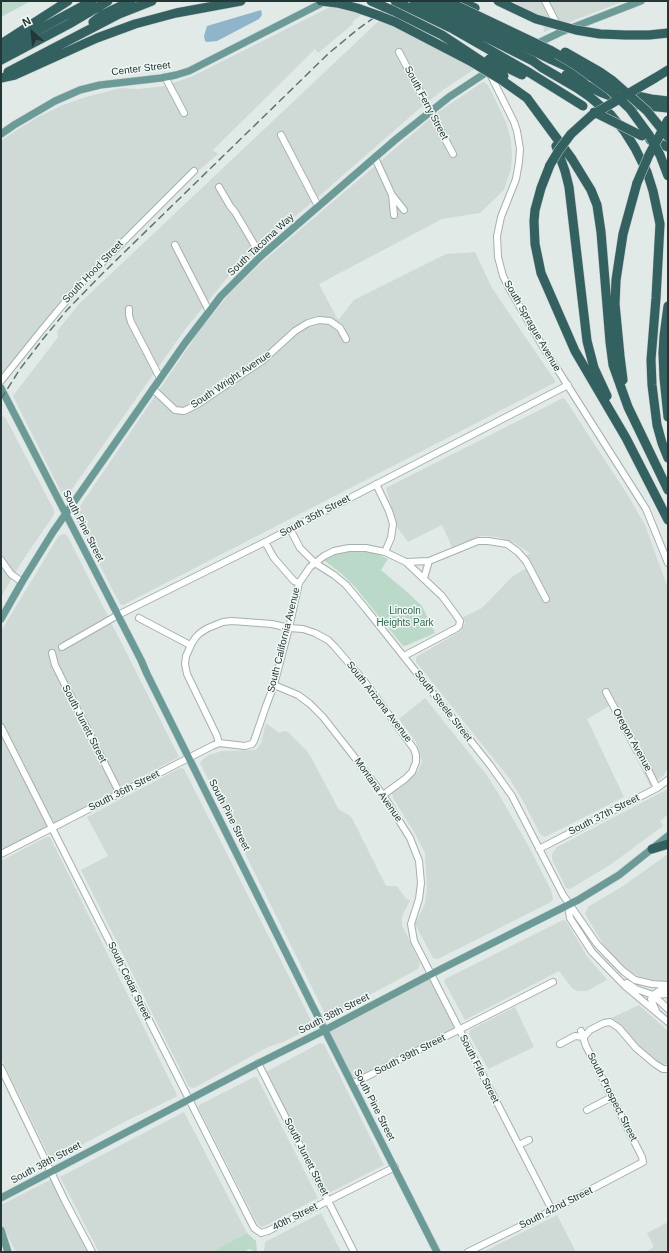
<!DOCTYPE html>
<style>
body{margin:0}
#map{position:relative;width:669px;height:1253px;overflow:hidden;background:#e1eae7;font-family:Arial,sans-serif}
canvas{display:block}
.frame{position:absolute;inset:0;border:2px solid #233836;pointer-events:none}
.north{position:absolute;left:12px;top:12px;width:40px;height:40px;-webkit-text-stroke:3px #f0f7f5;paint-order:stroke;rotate:333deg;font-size:11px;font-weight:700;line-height:16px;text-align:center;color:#233836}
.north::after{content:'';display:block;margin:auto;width:14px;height:18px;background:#233836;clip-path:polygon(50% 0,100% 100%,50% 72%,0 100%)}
</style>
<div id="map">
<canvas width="669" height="1253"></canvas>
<div class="frame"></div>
<div class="north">N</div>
</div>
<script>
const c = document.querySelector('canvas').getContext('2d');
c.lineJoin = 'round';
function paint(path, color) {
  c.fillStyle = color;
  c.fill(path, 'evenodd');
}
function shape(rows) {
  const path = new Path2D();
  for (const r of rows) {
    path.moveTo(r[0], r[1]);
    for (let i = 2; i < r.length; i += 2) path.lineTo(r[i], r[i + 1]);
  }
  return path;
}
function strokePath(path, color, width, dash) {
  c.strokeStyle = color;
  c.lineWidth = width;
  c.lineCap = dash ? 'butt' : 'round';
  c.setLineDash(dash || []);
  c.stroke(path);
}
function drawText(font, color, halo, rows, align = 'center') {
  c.font = font + ' Arial,sans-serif';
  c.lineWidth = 3;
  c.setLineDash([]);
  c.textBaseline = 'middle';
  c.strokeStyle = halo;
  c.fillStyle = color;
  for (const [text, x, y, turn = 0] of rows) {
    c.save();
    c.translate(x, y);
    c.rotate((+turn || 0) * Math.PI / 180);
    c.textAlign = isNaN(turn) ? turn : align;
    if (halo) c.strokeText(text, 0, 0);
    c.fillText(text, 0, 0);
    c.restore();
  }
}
paint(shape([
 [513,1,624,1,544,32,543,21],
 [340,2,369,9,352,22,353,24,318,53,315,49,213,150,218,154,196,173,91,276,54,319,5,382,1,373,1,141,15,131,38,117,63,105,86,97,121,88,139,89,165,86,193,76],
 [384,16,476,68,443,90,420,108,310,204,276,232,228,277,186,328,70,492,68,495,62,494,13,396,58,337,57,331,79,304],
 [483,82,488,85,506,122,511,141,512,154,511,169,504,190,480,213,442,219,319,284,338,320,354,300,446,254,475,252,492,288,556,382,123,605,120,604,74,515,200,330,229,294,260,264,438,112],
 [563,398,565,399,627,494,645,525,668,588,668,768,664,775,650,786,622,729,609,706,587,719,624,797,545,837,540,834,522,799,509,778,416,662,416,657,461,631,465,623,463,617,482,608,512,577,521,571,532,566,526,556,530,553,512,542,498,537,486,536,481,536,452,547,442,525,408,542,397,527,386,488],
 [2,416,5,417,54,510,54,512,53,516,21,563,1,597],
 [65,534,68,537,179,757,1,850,1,631,58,537,61,535],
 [425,698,486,774,498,793,529,847,551,890,553,899,551,902,438,959,433,958,415,924,425,904,427,889,425,853,414,832,393,798,392,793,418,771,422,762,416,742,399,719],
 [266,723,279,733,284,731,288,732,307,751,312,759,339,810,349,815,352,818,386,886,397,886,406,899,410,900,402,917,402,925,420,963,418,969,332,1015,327,1014,324,1012,200,763,203,759,209,755,222,751,256,750,261,743],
 [180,768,184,769,313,1024,312,1028,283,1042,268,1047,194,1088,189,1087,81,870,108,856,87,817],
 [668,789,668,814,660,821,663,826,610,865,570,889,566,888,552,859,552,854,557,847],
 [46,837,50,837,177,1095,176,1097,124,1122,54,1160,50,1158,1,1058,1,861],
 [668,854,668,982,651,982,640,977,629,971,613,957,603,944,585,914,588,907,623,886],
 [563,920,566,921,587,956,607,980,587,991,577,991,572,988,559,971,465,1020,444,981,445,979],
 [431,974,459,1030,352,1084,325,1030],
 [639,1005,668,1031,668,1063,664,1065,657,1062,643,1050,618,1022,611,1018],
 [515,1007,534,1047,488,1069,469,1034,470,1030],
 [320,1043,324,1044,384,1165,327,1194,266,1072],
 [254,1077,257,1077,318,1198,263,1227,258,1225,198,1107,199,1105],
 [184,1112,247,1233,211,1252,99,1252,60,1177],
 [52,1179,89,1252,16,1252,1,1223,1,1205],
 [321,1213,341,1252,264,1252,265,1242],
 [557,1215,576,1252,483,1252],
 [668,1222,668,1252,645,1252,654,1247,647,1233]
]), '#cfd9d6');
paint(shape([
 [1,1,31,1,1,17],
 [351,549,371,551,388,559,381,570,407,592,422,606,435,633,405,646,403,646,355,587,342,574,325,561,325,558,335,553],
 [247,1233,256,1241,257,1252,249,1249,244,1252,211,1252]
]), '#bbd9c9');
paint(shape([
 [261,10,262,15,259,19,217,41,207,42,205,41,204,36,207,26]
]), '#8eb5c9');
const minor = shape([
 [545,1,558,26],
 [399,52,453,154],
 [490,74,514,122,517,131,520,149,519,162,516,179,501,217,497,236,498,257,503,276,509,288,542,345,646,509,668,563],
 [165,77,184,113],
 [281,135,318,206],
 [375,158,392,195,404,210],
 [219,187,230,206,235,212,261,256],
 [392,195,394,215],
 [175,245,209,311],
 [129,309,129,315,131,322,160,378],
 [1,381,41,331,76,289,194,171],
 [153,389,175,410,184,411,198,404,262,361,295,331,308,323,319,320,330,321,340,328,346,339],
 [376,484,389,511,393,524,391,538,385,552],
 [290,529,300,548,315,563,334,575,346,585,366,609,490,765,512,796,563,895,597,944,623,971,635,980,652,984,668,985],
 [265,542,274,558,294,581,299,583],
 [1,560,11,574,22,582],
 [406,562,429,561,478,541,488,541,507,544,518,552,526,561,546,599],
 [424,578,429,561],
 [139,618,190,645],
 [62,647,118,615,265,542,568,385],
 [52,653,55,665,120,794],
 [274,685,298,695,310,704,323,717,352,754,383,795,410,838,419,861,421,883,419,899,411,924,414,941,552,1210],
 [606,692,637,751,641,755,657,788],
 [1,727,254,1228,261,1233,268,1231,395,1167],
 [219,743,217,736,187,674,185,664,186,656,192,643,196,637,200,633,208,628,223,622,232,621,272,624,289,628,303,629,315,633,328,640,334,646,347,661,365,682,414,749,416,755,416,762,412,772,405,779,383,795],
 [539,849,657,788,668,780],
 [1,854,212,746,219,743,245,746,252,744,254,741,266,706,274,685,289,628,299,583,310,567,324,556,334,551,349,548,366,548,385,552,406,562,442,596,456,615,460,621,459,626,457,628,404,656],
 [568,905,570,918,592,952,625,986,668,1022],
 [627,983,636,989,653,995,668,994],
 [653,995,668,1009],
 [656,1011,651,999,653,995,662,989,668,988],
 [560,1044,575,1036,584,1037,590,1030,604,1023,610,1022,619,1028,636,1048,655,1064,663,1069,668,1069],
 [258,1063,354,1252],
 [1,1068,65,1201,92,1252],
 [352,1084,553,982],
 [587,1110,612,1097],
 [519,1145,529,1140],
 [468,1252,537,1218,643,1162,642,1157,586,1046,584,1040,584,1037,581,1031]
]);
const major = shape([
 [534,45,561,32,641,1],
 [1,134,14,125,55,101,80,90,100,85,161,78,176,75,189,71,326,1],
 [1,388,141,660,147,674,312,1005,437,1252],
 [1,619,22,582,53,532,185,343,221,296,261,256,395,140,449,97,490,70],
 [1,1198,253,1066,325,1030,443,968,578,900,619,875,668,836],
 [1,1230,8,1252]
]);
const highway = shape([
 [461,1,475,8],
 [93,22,102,15,131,1],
 [1,44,68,1],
 [1,50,92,1],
 [550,59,587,76],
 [1,60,69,24,108,1],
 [533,61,541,67,577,88,590,97,611,115,625,132,635,148,647,172,653,191,660,224,656,298,651,360,652,385,657,425,662,443,668,458],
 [8,72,119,14,152,1],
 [566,75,600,92,626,102,638,105,668,108],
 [1,78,15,75,97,38,135,24,176,13,241,1],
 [655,78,668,70],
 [628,94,651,99,668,101],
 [527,98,572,159,591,190,597,205,601,232,610,342,613,365,628,407,668,490],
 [650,140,668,147],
 [556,146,565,171,569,187,587,341,594,368,607,396],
 [550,165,541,188,535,210,534,221,535,244,541,273,575,351,626,438,668,520],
 [668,306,664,336,663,353,664,378,668,417],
 [623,380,620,356,615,304,616,280,623,234,637,183],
 [652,849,668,844]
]);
strokePath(minor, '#a4b1ae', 8);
strokePath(major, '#c1c7c7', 8);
strokePath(highway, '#c1c7c7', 10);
strokePath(minor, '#fff', 6);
strokePath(major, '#6a9b97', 7);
strokePath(highway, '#326160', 9);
strokePath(shape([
 [1,399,20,369,43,339,67,310,103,273,329,53,358,29,397,1]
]), '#5d7472', 1.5, [8, 4]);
const highwayBridge = shape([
 [321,1,337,3,357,8,377,15,395,22,470,61,503,81,527,98],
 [371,1,394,11,442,35,504,76],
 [395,1,453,29,530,73,583,106],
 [414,1,533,61],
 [430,1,550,59],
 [447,1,550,50,574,64,610,90,630,109,649,135,660,155,668,176],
 [498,1,536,19,576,30,600,34,626,35,649,35,668,33],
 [565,52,600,72,613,81,647,111,668,137],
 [489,59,522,75],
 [594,112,642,136],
 [550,165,559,150,571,134,592,115,655,78],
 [637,183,649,155,668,120]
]);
strokePath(highwayBridge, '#c1c7c7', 10, []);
strokePath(highwayBridge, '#326160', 9);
drawText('10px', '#233836', '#f0f7f5', [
 ["Center Street",141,69,-7],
 ["South Ferry Street",426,103,62],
 ["South Tacoma Way",261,245,-43],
 ["South Hood Street",93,272,-46],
 ["South Sprague Avenue",532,326,60],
 ["South Wright Avenue",231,380,-34],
 ["South 35th Street",315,516,-28],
 ["South Pine Street",83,526,63],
 ["South California Avenue",284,640,-76],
 ["South Arizona Avenue",379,702,52],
 ["South Steele Street",443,706,52],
 ["South Junett Street",84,724,63],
 ["Oregon Avenue",632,740,61],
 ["Montana Avenue",378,790,55],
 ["South 36th Street",124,791,-27],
 ["South Pine Street",229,815,63],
 ["South 37th Street",604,815,-27],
 ["South Cedar Street",129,981,64],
 ["South 38th Street",334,1014,-27],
 ["South 39th Street",410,1055,-27],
 ["South Fife Street",479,1069,63],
 ["South Prospect Street",612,1097,63],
 ["South Pine Street",374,1105,63],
 ["South Junett Street",306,1157,63],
 ["South 38th Street",46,1163,-28],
 ["South 42nd Street",556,1208,-27],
 ["40th Street",295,1217,-27]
]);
drawText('10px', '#316b52', '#f0f7f5', [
 ["Lincoln",405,611],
 ["Heights Park",405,623]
]);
</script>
